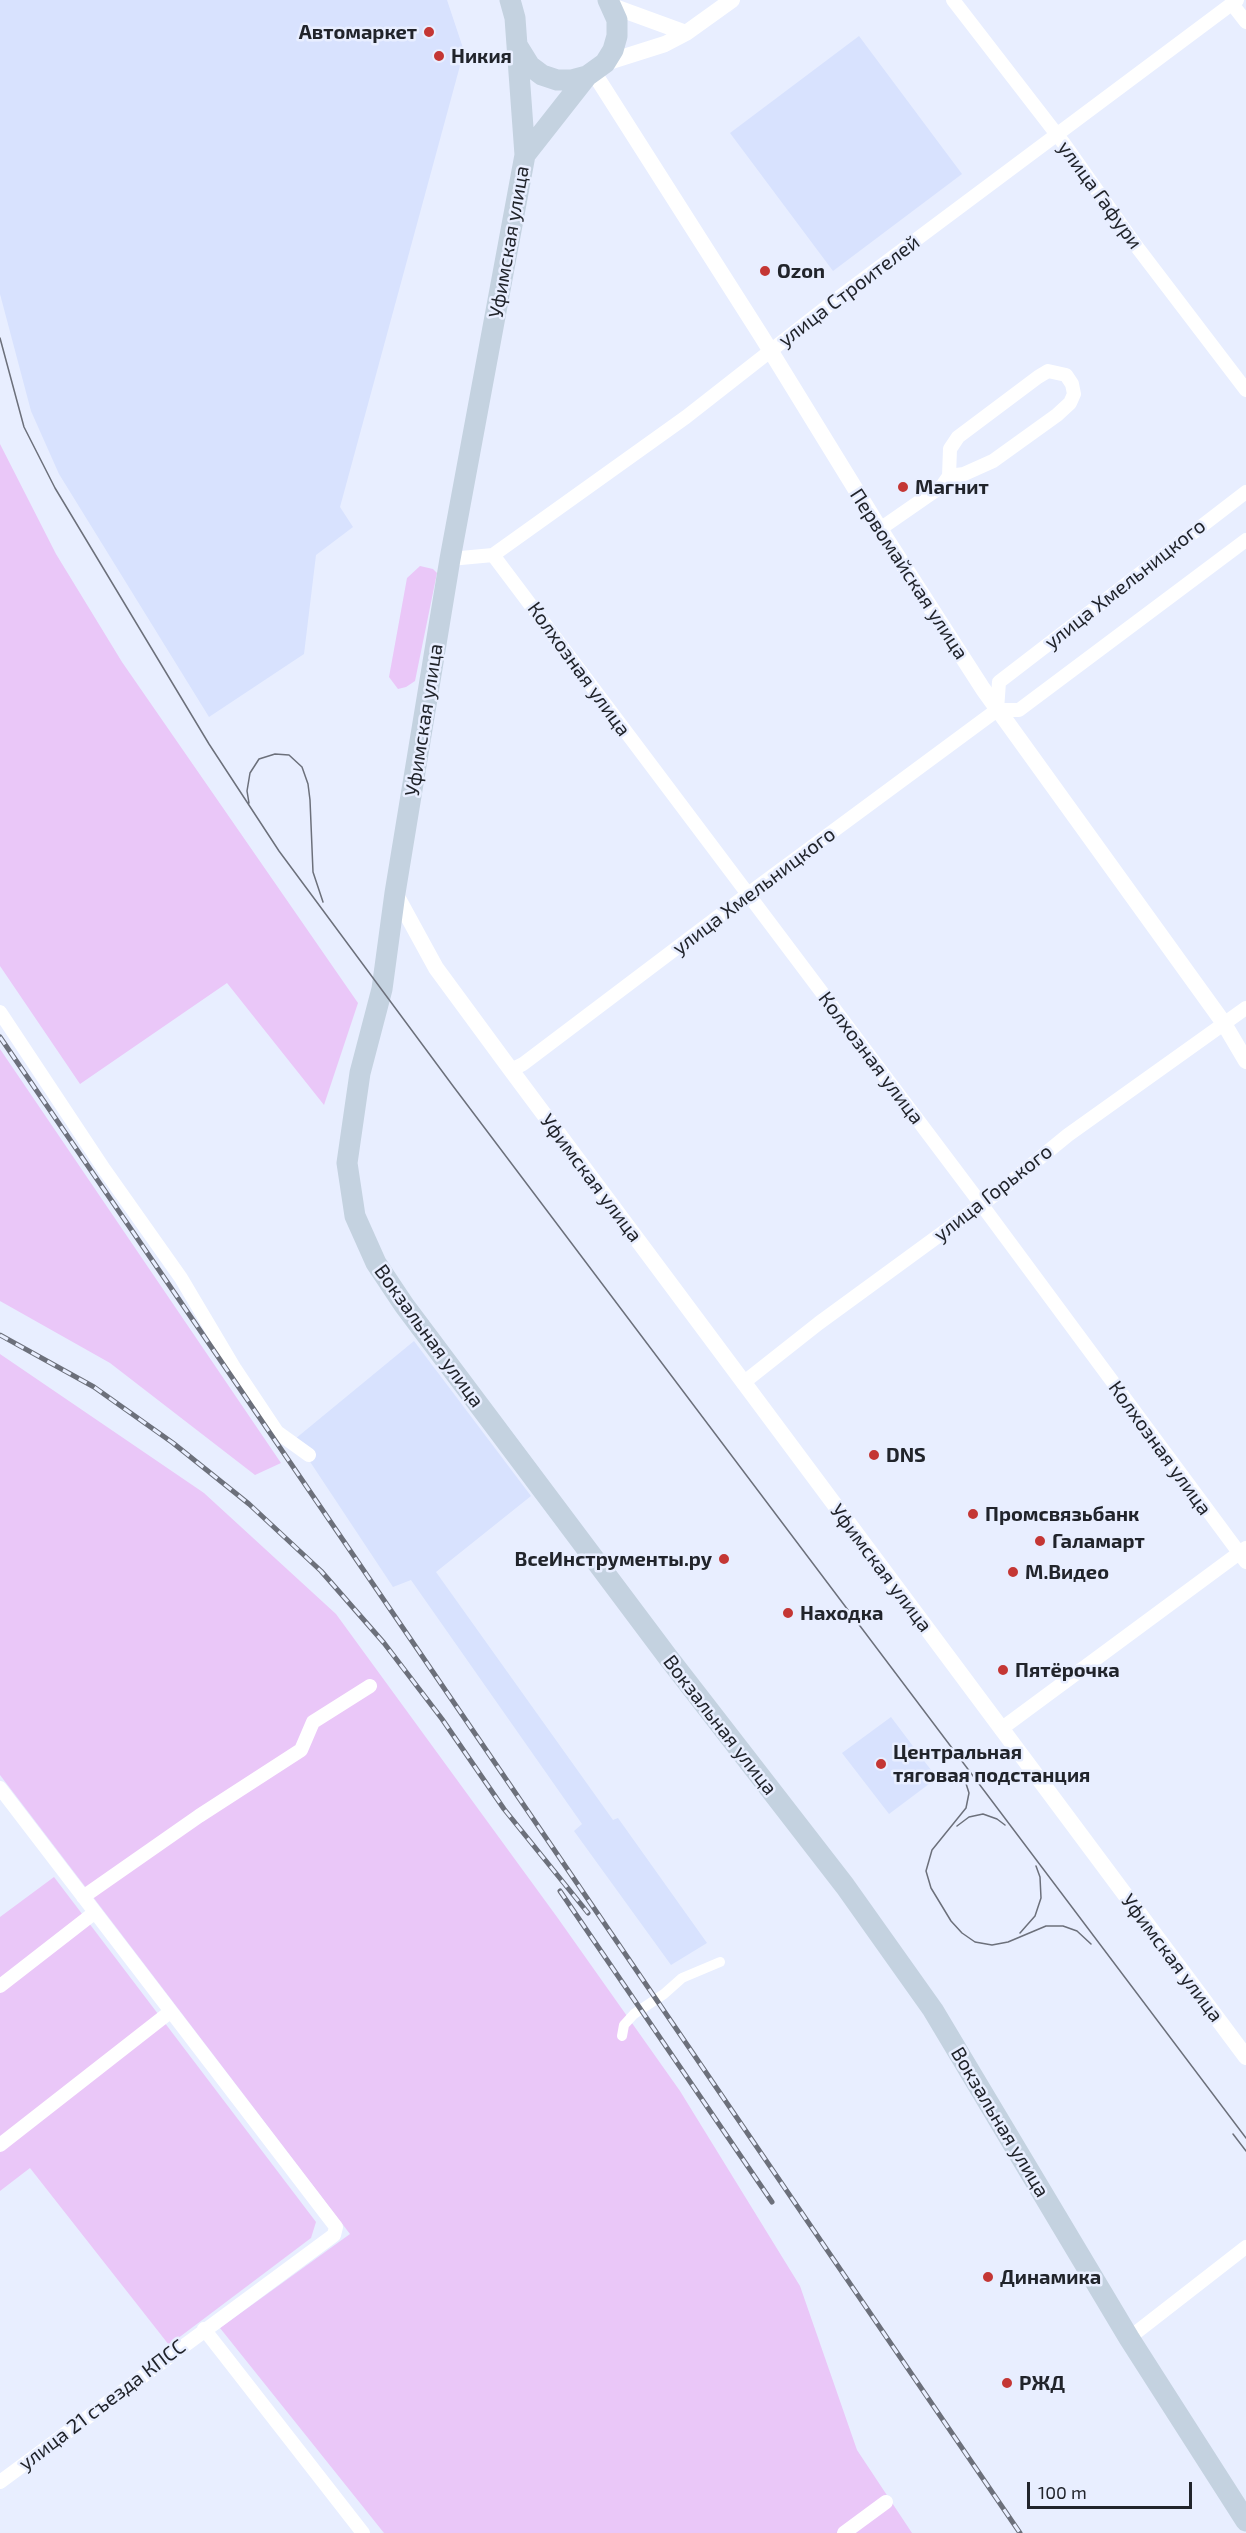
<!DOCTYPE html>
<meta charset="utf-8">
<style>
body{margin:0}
#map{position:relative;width:1246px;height:2533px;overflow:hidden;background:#e8eeff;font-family:"Exo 2",sans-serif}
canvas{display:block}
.scale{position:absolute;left:1027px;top:2482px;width:165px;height:27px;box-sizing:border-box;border:3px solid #21242b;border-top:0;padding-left:8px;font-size:18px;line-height:21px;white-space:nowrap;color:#21242b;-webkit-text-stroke:4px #e8eeff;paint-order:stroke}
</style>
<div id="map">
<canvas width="1246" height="2533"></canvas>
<div class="scale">100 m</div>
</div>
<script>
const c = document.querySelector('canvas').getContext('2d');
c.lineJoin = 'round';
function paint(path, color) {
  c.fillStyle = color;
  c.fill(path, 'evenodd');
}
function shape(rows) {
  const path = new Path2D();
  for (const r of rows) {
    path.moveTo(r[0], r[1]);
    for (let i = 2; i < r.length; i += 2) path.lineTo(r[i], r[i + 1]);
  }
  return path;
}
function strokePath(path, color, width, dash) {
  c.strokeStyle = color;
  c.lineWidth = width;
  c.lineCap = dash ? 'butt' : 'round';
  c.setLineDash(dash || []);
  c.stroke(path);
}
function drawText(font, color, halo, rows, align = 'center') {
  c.font = font + ' "Exo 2",sans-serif';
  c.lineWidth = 5;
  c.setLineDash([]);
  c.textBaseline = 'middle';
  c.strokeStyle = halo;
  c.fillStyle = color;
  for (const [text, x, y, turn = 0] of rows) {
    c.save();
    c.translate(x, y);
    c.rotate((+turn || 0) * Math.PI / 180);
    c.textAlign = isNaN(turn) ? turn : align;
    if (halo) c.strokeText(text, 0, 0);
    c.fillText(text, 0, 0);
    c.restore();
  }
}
paint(shape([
 [0,0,447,0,464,51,340,507,353,527,316,555,304,654,209,717,59,474,31,411,0,294],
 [859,36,962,174,833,271,730,133],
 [414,1341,531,1496,436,1572,613,1820,618,1818,707,1943,671,1965,574,1831,582,1824,411,1580,393,1587,295,1439],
 [891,1717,934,1774,933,1781,889,1814,842,1753]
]), '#d8e2fe');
paint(shape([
 [0,444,56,554,122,662,358,1003,324,1105,227,983,80,1084,0,966],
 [420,566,433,569,437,573,415,681,406,687,398,689,389,677,407,578],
 [0,1049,281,1463,255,1475,110,1363,0,1301],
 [0,1354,204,1493,336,1614,557,1917,680,2091,800,2286,857,2450,912,2533,384,2533,220,2328,350,2234,0,1775],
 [54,1877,316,2222,311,2238,169,2345,30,2168,0,2191,0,1917]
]), '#eac7f8');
strokePath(shape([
 [622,2036,624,2025,634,2014,664,1994,682,1978,720,1962]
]), '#fff', 10);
strokePath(shape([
 [953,0,1065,145,1137,247,1246,390],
 [1232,4,1246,22],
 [880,529,942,486,949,476,950,449,958,437,1038,377,1048,371,1066,375,1072,384,1074,394,1070,403,1057,415,993,461,964,474,949,476],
 [493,555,987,1212,1246,1562],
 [450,559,493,555,686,417,838,298,1237,0],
 [997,710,999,682,1246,492],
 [0,1012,104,1169,181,1278,235,1369,277,1432,309,1455],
 [511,1070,523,1064,748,894,997,710,1019,710,1246,540],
 [743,1383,819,1323,997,1193,1068,1135,1246,1008],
 [1001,1729,1246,1548],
 [0,1788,336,2227,334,2235,0,2482],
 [83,1897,199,1816,301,1750,313,1722,370,1686],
 [0,1986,94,1913],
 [0,2145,170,2012],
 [204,2329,363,2533],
 [1129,2338,1246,2247],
 [844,2533,886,2502]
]), '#fff', 14);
strokePath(shape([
 [612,6,686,33],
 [605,63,665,44,686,33,732,0],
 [594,73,762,337,880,529,983,689,1223,1022,1246,1061],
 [395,893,436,968,511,1070,1246,2057]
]), '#fff', 16);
strokePath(shape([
 [510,0,515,18,525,155,450,559,395,893,382,989,360,1073,347,1163,355,1216,376,1263,404,1305,667,1656,845,1886,933,2010,1129,2338,1246,2521],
 [517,45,530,66,542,75,557,80,572,80,587,76,605,63,613,50,617,36,617,20,608,0],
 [525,155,587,76]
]), '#c4d2e0', 21);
strokePath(shape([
 [0,338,24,427,55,488,209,744,279,851,453,1086,1246,2138],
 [249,803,247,791,250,773,259,759,275,754,289,755,302,767,308,784,310,800,313,872,323,902],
 [963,1774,969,1793,966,1808,932,1850,926,1871,931,1888,951,1921,962,1933,975,1942,992,1945,1008,1942,1046,1926,1063,1926,1077,1931,1091,1944],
 [957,1826,969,1817,983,1814,997,1819,1005,1825],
 [1020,1933,1035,1916,1041,1898,1040,1877,1036,1866],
 [1233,2134,1246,2151]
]), '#6c707b', 1.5);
const rail = shape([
 [0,1037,1020,2533],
 [0,1335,94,1387,173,1443,249,1504,321,1571,384,1643,442,1719,504,1809,588,1913],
 [560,1891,772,2202]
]);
strokePath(rail, '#6c707b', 5);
strokePath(rail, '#e8eeff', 3, [9]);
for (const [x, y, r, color] of [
 [429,32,6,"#c43634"],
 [439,56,6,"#c43634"],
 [765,271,6,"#c43634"],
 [903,487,6,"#c43634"],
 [874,1455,6,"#c43634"],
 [973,1514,6,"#c43634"],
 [1040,1541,6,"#c43634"],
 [724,1559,6,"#c43634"],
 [1013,1572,6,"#c43634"],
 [788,1613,6,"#c43634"],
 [1003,1670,6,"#c43634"],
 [881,1764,6,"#c43634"],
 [988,2277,6,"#c43634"],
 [1007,2383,6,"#c43634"]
]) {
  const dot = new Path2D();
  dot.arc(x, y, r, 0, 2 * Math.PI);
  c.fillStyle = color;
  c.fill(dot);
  strokePath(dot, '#e8eeff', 2);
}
drawText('bold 20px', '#21242b', '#e8eeff', [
 ["Автомаркет",417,32,"right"],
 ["Никия",451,56],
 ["Ozon",777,271],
 ["Магнит",915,487],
 ["DNS",886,1455],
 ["Промсвязьбанк",985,1514],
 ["Галамарт",1052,1541],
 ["ВсеИнструменты.ру",712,1559,"right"],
 ["М.Видео",1025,1572],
 ["Находка",800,1613],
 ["Пятёрочка",1015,1670],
 ["Центральная",893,1752],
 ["тяговая подстанция",893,1775],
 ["Динамика",1000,2277],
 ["РЖД",1019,2383]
], 'left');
drawText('20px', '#21242b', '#e8eeff', [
 ["улица Гафури",1100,195,54],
 ["Уфимская улица",509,242,-80],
 ["улица Строителей",849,291,-37],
 ["Первомайская улица",909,574,57],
 ["улица Хмельницкого",1125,584,-38],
 ["Колхозная улица",579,669,54],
 ["Уфимская улица",424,720,-81],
 ["улица Хмельницкого",754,891,-37],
 ["Колхозная улица",871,1058,53],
 ["Уфимская улица",591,1178,53],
 ["улица Горького",993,1193,-38],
 ["Вокзальная улица",429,1336,54],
 ["Колхозная улица",1160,1448,54],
 ["Уфимская улица",881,1568,53],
 ["Вокзальная улица",720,1725,52],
 ["Уфимская улица",1172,1958,53],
 ["Вокзальная улица",1000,2122,59],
 ["улица 21 съезда КПСС",102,2405,-37]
]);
</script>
